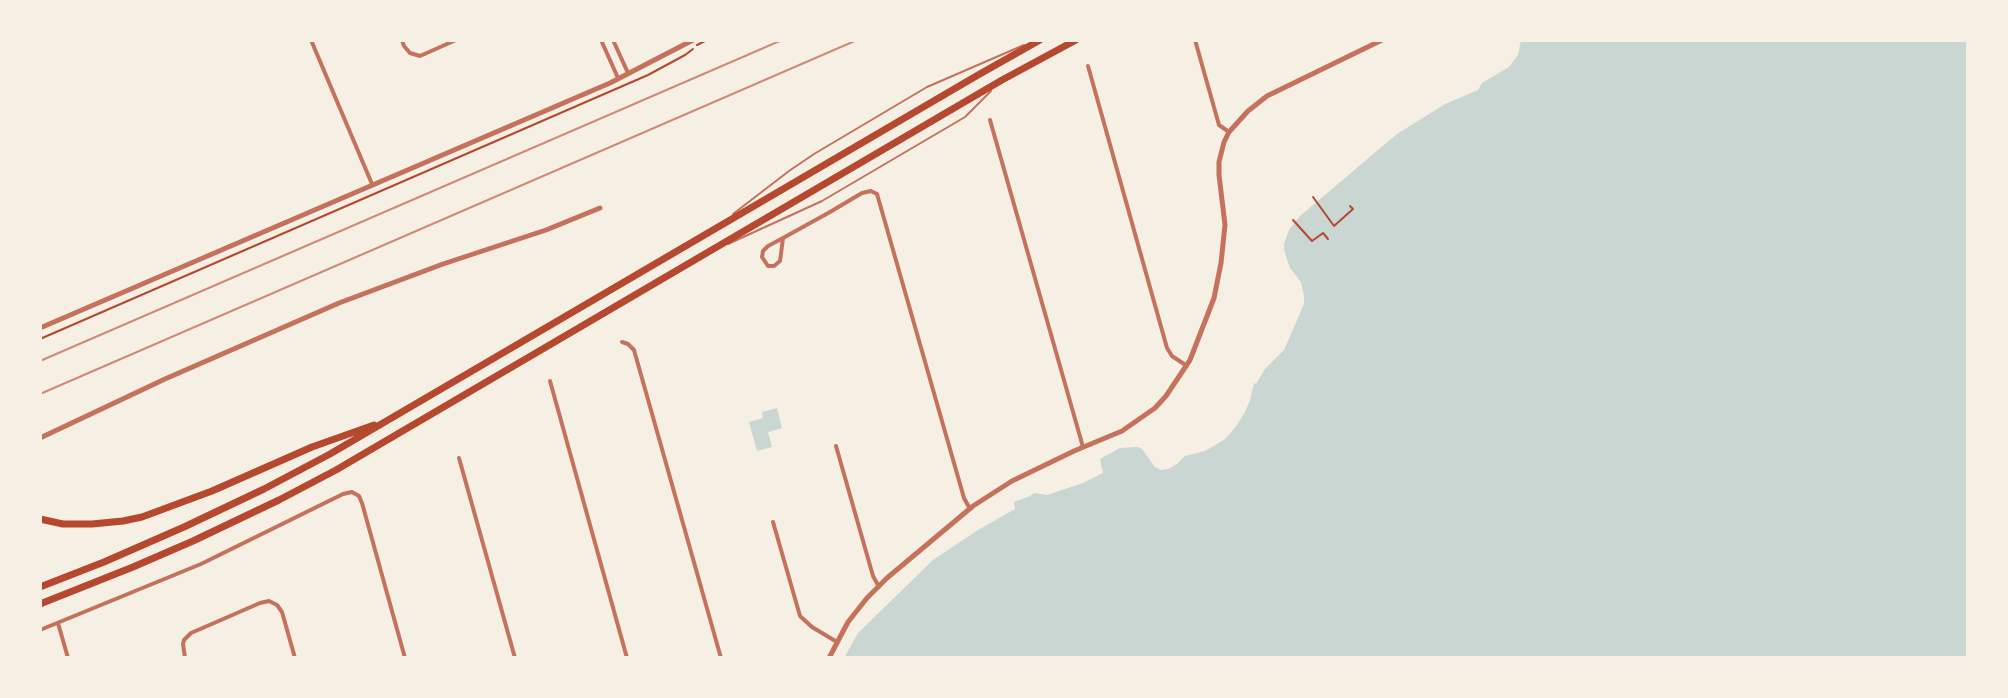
<!DOCTYPE html>
<style>
body{margin:0}
#map{position:relative;width:2008px;height:698px;overflow:hidden;background:#f6efe4;font-family:"Sofia Sans Condensed",sans-serif}
canvas{display:block}
.frame{position:absolute;inset:0;border:42px solid #f6efe4;pointer-events:none}
</style>
<div id="map">
<canvas width="2008" height="698"></canvas>
<div class="frame"></div>
</div>
<script>
const c = document.querySelector('canvas').getContext('2d');
c.lineJoin = 'round';
function paint(path, color) {
  c.fillStyle = color;
  c.fill(path, 'evenodd');
}
function shape(rows) {
  const path = new Path2D();
  for (const r of rows) {
    path.moveTo(r[0], r[1]);
    for (let i = 2; i < r.length; i += 2) path.lineTo(r[i], r[i + 1]);
  }
  return path;
}
function strokePath(path, color, width, dash) {
  c.strokeStyle = color;
  c.lineWidth = width;
  c.lineCap = dash ? 'butt' : 'round';
  c.setLineDash(dash || []);
  c.stroke(path);
}
paint(shape([
 [1521,40,1968,40,1968,658,844,658,858,633,933,560,978,530,1015,509,1014,502,1030,496,1034,493,1047,495,1083,483,1103,473,1100,459,1120,448,1138,447,1142,449,1155,467,1161,470,1168,469,1177,464,1185,456,1205,451,1224,440,1235,428,1245,412,1250,400,1254,383,1256,384,1265,369,1284,350,1304,304,1304,296,1301,282,1290,268,1284,250,1284,244,1289,230,1300,216,1397,134,1445,104,1478,90,1482,83,1509,67,1518,55],
 [777,408,782,428,768,432,772,447,757,451,749,422,763,418,762,412]
]), '#c9d6d2');
strokePath(shape([
 [697,45,707,40],
 [1313,197,1334,226,1353,209,1350,206],
 [1293,220,1312,241,1323,233,1328,239],
 [40,339,648,75,685,55,693,49]
]), '#b5482f', 2);
strokePath(shape([
 [733,214,789,171,814,154,927,87,1024,45],
 [728,244,822,201,965,117,991,91]
]), '#c5725c', 2);
strokePath(shape([
 [311,40,372,184],
 [402,40,404,46,410,53,420,56,456,40],
 [601,40,618,78],
 [613,40,628,73],
 [1195,40,1219,125,1229,132],
 [1088,66,1167,348,1172,356,1187,366],
 [990,120,1083,447],
 [783,238,780,261,774,266,768,266,762,257,763,251,768,246,783,238,830,212,862,193,871,191,877,194,964,498,970,509],
 [622,342,628,344,634,350,721,658],
 [550,381,627,658],
 [836,446,873,576,879,587],
 [459,458,515,658],
 [773,522,800,616,812,627,837,642],
 [58,623,68,658],
 [40,630,201,564,343,494,352,492,359,496,362,503,405,658],
 [185,658,183,644,184,640,191,633,260,603,269,601,277,605,282,612,295,658]
]), '#c5725c', 4);
strokePath(shape([
 [40,328,610,83,693,40],
 [40,438,165,379,339,303,443,264,546,230,600,208],
 [829,658,848,622,867,598,887,578,973,506,1012,481,1074,451,1122,431,1155,408,1166,396,1190,360,1214,298,1221,263,1225,225,1219,175,1219,162,1224,142,1229,132,1248,111,1267,96,1382,40]
]), '#c5725c', 5);
strokePath(shape([
 [40,519,63,524,92,524,123,521,142,517,212,491,312,447,374,425],
 [40,587,104,562,184,527,264,489,330,454,978,75,1040,40],
 [40,604,133,567,193,541,279,500,336,470,1002,80,1076,40]
]), '#b5482f', 7);
strokePath(shape([
 [40,361,782,40],
 [40,394,857,40]
]), '#cf8b77', 2);
</script>
